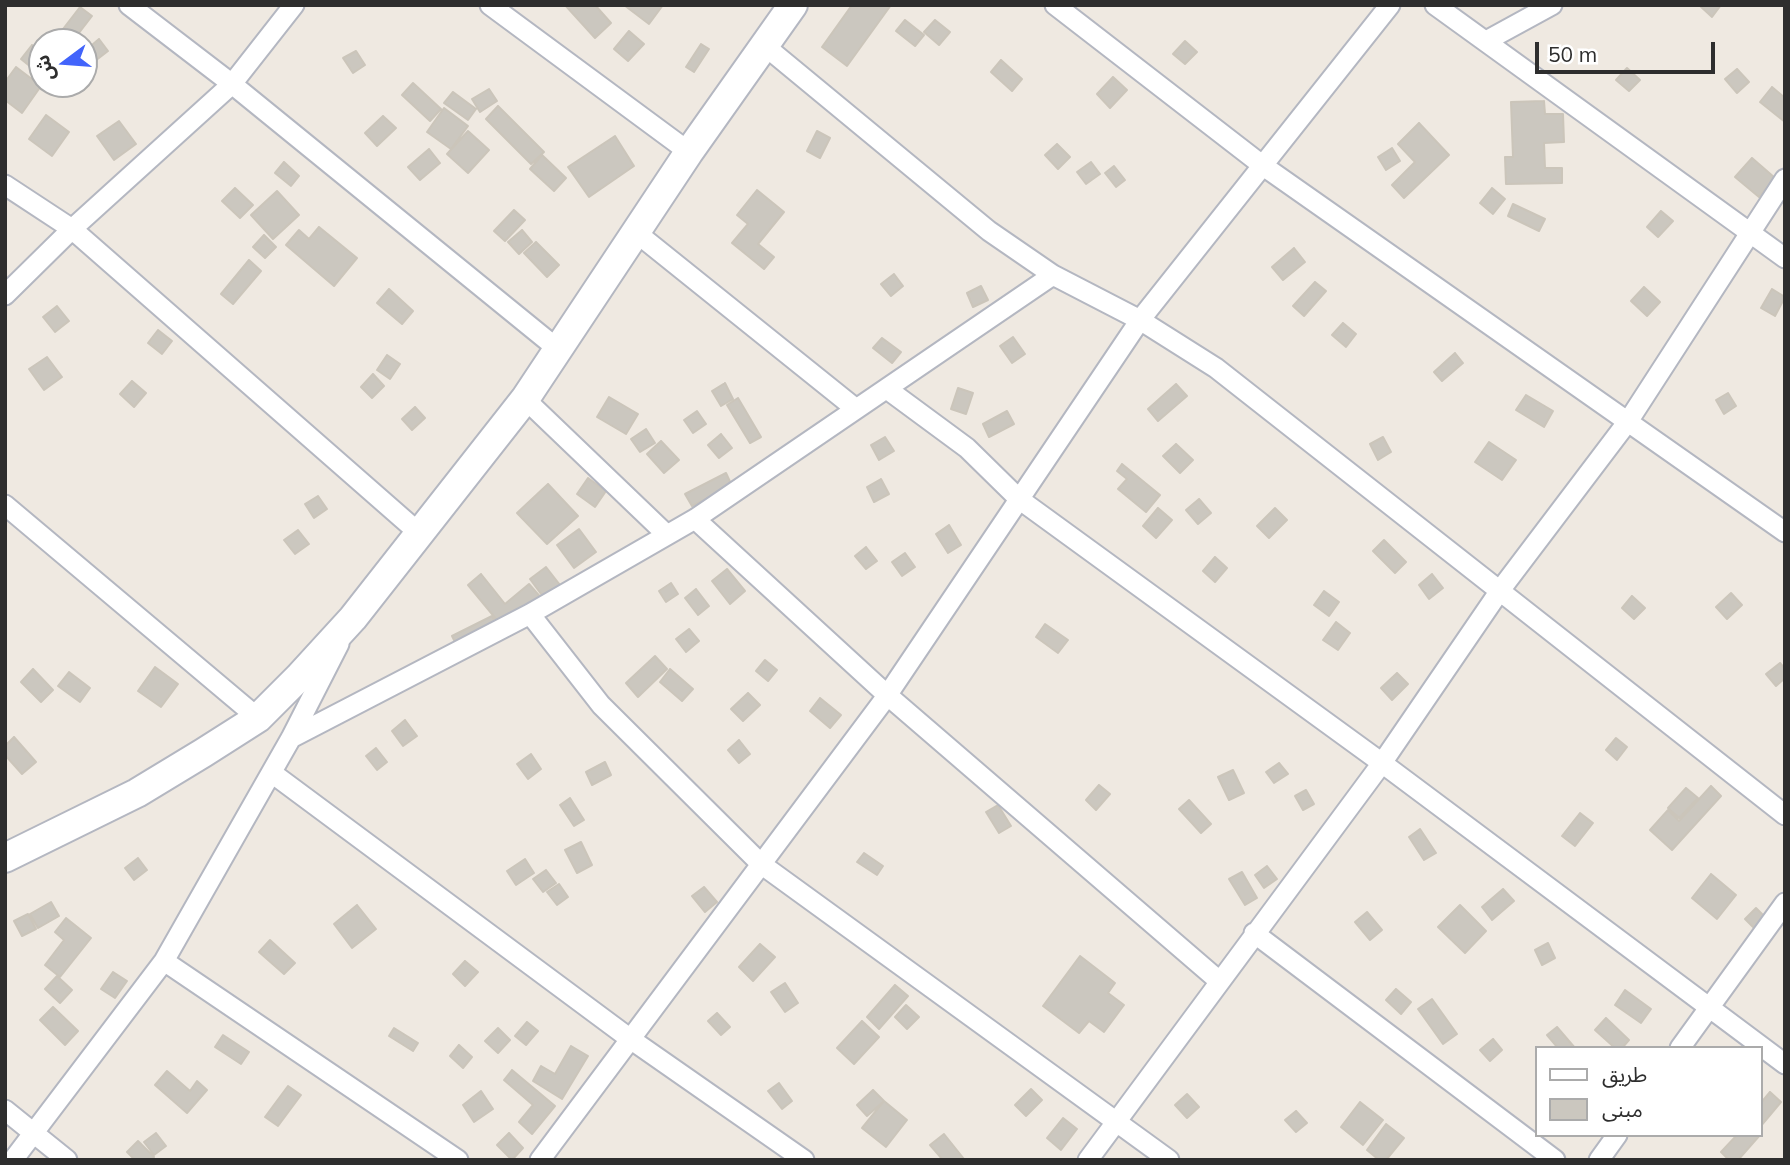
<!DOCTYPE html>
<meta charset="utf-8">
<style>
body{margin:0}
#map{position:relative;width:1790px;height:1165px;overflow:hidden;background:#efe9e1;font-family:Mulish,"Noto Sans Arabic",sans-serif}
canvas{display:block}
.frame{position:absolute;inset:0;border:7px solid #2e2e2e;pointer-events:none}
.legend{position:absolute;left:1535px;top:1046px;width:228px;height:91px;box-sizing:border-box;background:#fff;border:2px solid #ababab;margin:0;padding:9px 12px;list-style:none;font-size:21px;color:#2e2e2e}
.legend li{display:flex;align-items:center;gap:14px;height:35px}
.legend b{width:35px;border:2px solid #ababab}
.north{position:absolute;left:28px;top:28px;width:70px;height:70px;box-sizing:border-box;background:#fff;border:2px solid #ababab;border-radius:50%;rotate:254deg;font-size:19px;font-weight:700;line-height:28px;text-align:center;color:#2e2e2e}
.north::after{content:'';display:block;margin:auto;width:24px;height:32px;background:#4264fb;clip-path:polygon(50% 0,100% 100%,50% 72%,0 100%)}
.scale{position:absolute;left:1535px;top:42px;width:180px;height:32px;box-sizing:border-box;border:4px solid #2e2e2e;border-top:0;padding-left:9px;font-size:21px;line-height:24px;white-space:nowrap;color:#2e2e2e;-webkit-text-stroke:5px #fff;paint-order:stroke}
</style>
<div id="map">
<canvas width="1790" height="1165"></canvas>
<div class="frame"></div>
<ul class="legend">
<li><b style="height:9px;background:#fff"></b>طريق</li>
<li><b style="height:19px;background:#cbc7bf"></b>مبنى</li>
</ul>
<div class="north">ش</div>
<div class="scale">50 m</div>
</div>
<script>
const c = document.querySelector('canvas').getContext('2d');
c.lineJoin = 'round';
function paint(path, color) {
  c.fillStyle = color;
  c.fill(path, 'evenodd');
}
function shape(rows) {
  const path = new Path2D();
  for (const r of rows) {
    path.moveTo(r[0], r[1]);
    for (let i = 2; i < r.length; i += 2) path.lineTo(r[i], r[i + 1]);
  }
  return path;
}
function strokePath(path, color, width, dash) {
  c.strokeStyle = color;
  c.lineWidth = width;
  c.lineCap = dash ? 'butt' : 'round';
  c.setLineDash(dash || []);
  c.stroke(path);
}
const building = shape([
 [565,5,595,5,611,23,595,38,565,5],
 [624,5,663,5,649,24,624,5],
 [852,5,891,5,847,66,822,47,852,5],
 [1699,5,1721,5,1712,17,1699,5],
 [80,7,92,16,72,42,53,42,80,7],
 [905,20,924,35,915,46,896,31,905,20],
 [935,20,950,32,939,45,924,32,935,20],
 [629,31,644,44,628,61,614,49,629,31],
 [99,39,108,51,95,61,86,50,99,39],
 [1185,41,1197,52,1185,64,1173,54,1185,41],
 [701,44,709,49,694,72,686,67,701,44],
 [32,45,42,54,42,76,21,59,32,45],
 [356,51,365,65,353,73,343,58,356,51],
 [1001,60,1022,79,1012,91,991,72,1001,60],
 [16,67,41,86,22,113,5,100,5,82,16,67],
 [1627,68,1640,80,1629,91,1616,80,1627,68],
 [1737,69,1749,82,1737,93,1725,79,1737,69],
 [1113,77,1127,90,1110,108,1097,94,1113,77],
 [413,83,441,109,430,121,402,95,413,83],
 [1772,87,1785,98,1785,122,1760,102,1772,87],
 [489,89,497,101,480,112,472,99,489,89],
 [453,92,476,109,468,120,444,103,453,92],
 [1544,101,1545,114,1563,114,1564,142,1544,143,1545,168,1562,168,1562,183,1506,184,1505,157,1513,157,1511,102,1544,101],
 [498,106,544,152,531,164,486,119,498,106],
 [444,108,468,126,451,149,427,132,444,108],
 [46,115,69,132,52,156,29,139,46,115],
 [383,116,396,128,377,146,365,133,383,116],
 [119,121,136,144,114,160,97,136,119,121],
 [1419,123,1449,155,1404,198,1392,185,1415,162,1398,144,1419,123],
 [468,131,489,150,468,173,447,154,468,131],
 [817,131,830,138,820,158,807,151,817,131],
 [615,136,634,166,589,197,568,167,615,136],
 [1057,144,1070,157,1058,169,1045,155,1057,144],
 [1392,148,1400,161,1386,170,1378,157,1392,148],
 [429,149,440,163,420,180,408,167,429,149],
 [542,155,566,178,554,191,530,169,542,155],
 [1752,158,1775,178,1759,197,1735,177,1752,158],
 [284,162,299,176,291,186,275,173,284,162],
 [1091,162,1100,174,1086,184,1077,172,1091,162],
 [1114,166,1125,180,1116,187,1105,173,1114,166],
 [235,188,253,205,240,218,222,201,235,188],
 [1492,188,1505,199,1493,214,1480,203,1492,188],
 [757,190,784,212,758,244,774,257,764,269,732,243,748,224,737,215,757,190],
 [277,191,299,215,273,239,251,215,277,191],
 [1513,204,1545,219,1539,231,1508,216,1513,204],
 [514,210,525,220,505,241,494,231,514,210],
 [1661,211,1673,221,1658,237,1647,227,1661,211],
 [319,227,357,258,334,286,286,245,299,230,309,239,319,227],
 [522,230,532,242,519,254,508,242,522,230],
 [264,235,276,247,265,258,253,247,264,235],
 [536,242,559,265,547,277,524,253,536,242],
 [1294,248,1305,262,1283,280,1272,267,1294,248],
 [249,260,261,271,233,304,221,294,249,260],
 [894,274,903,286,891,296,881,284,894,274],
 [1315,282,1326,291,1304,316,1293,306,1315,282],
 [981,286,988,300,973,307,967,293,981,286],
 [1644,287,1660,302,1647,316,1631,301,1644,287],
 [389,289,413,311,402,324,377,303,389,289],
 [1772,289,1785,297,1775,316,1761,308,1772,289],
 [57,306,69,321,55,332,43,317,57,306],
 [1343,323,1356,334,1346,347,1332,335,1343,323],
 [158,330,172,341,162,354,148,343,158,330],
 [1013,337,1025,354,1012,363,1000,346,1013,337],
 [882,338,901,352,892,363,873,348,882,338],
 [1455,353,1463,363,1442,381,1434,372,1455,353],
 [387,355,400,364,390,379,377,370,387,355],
 [47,357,62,377,44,390,29,369,47,357],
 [373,374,384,386,372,398,361,387,373,374],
 [132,381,146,393,134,407,120,394,132,381],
 [725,383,733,399,721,406,712,391,725,383],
 [1176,384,1187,396,1158,421,1148,409,1176,384],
 [958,388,973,393,966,414,951,409,958,388],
 [1728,393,1736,406,1724,414,1716,400,1728,393],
 [1526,395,1553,411,1544,427,1516,410,1526,395],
 [609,397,638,414,626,434,597,417,609,397],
 [738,398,761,437,750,443,727,405,738,398],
 [415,407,425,418,412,430,402,419,415,407],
 [697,411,706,424,693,433,684,420,697,411],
 [1007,411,1014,424,989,437,983,424,1007,411],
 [646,429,655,443,640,452,631,439,646,429],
 [721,434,732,448,719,458,708,445,721,434],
 [885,437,894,451,879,460,871,445,885,437],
 [1383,437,1391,452,1378,460,1370,444,1383,437],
 [661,441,679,460,664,473,647,454,661,441],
 [1489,442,1516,460,1502,480,1475,462,1489,442],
 [1176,444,1193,460,1180,473,1163,456,1176,444],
 [1122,464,1160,495,1146,512,1118,489,1127,479,1117,471,1122,464],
 [726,473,732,486,692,506,685,494,726,473],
 [588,478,606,491,595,507,577,494,588,478],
 [881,479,889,494,874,502,867,487,881,479],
 [548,484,578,516,547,544,517,513,548,484],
 [318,496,327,509,314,518,305,504,318,496],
 [1199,499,1211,513,1198,524,1186,510,1199,499],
 [1158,508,1172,520,1156,538,1143,526,1158,508],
 [1275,508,1287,520,1269,538,1257,526,1275,508],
 [949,525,961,545,948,553,936,534,949,525],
 [579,529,596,552,574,568,557,545,579,529],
 [298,530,309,544,295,554,284,540,298,530],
 [1384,540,1406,562,1395,573,1373,551,1384,540],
 [866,547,877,561,866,569,855,556,866,547],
 [905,553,915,567,902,576,892,562,905,553],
 [1215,557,1227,568,1215,582,1203,571,1215,557],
 [546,567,560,585,544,598,530,579,546,567],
 [727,569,745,591,730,604,712,581,727,569],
 [481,574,505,604,529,584,543,600,506,631,468,585,481,574],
 [1432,574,1443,588,1429,599,1419,585,1432,574],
 [671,583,678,594,666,602,659,591,671,583],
 [696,589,709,606,698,615,685,598,696,589],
 [1324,591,1339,602,1329,616,1314,605,1324,591],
 [1731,593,1742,605,1727,619,1716,607,1731,593],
 [1632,596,1645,608,1634,619,1622,608,1632,596],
 [492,616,500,632,460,652,452,636,492,616],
 [1336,622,1350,633,1338,650,1323,640,1336,622],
 [1045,624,1068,640,1058,653,1036,637,1045,624],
 [689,629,699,641,686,652,676,639,689,629],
 [655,656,667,669,638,697,626,683,655,656],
 [765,660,777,670,768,681,756,671,765,660],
 [1780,663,1785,669,1785,678,1776,686,1766,674,1780,663],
 [155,667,178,684,161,707,138,691,155,667],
 [33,669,53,690,41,702,21,682,33,669],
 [670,669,693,689,682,701,660,682,670,669],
 [69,672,90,688,80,702,58,686,69,672],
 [1397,673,1408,684,1392,700,1381,688,1397,673],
 [748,693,760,705,743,721,731,709,748,693],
 [820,698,841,715,830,728,810,711,820,698],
 [405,720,417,736,403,746,392,731,405,720],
 [14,737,36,762,22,774,5,755,5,746,14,737],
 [1616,738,1627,747,1617,760,1606,750,1616,738],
 [739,740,750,754,739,763,728,750,739,740],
 [376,748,387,762,377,770,366,756,376,748],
 [531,754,541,769,528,779,517,764,531,754],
 [605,762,611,775,592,785,586,772,605,762],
 [1279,763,1288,774,1274,783,1266,772,1279,763],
 [1233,770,1244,793,1229,800,1218,777,1233,770],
 [1099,785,1110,794,1096,810,1086,800,1099,785],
 [1711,786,1721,796,1672,850,1650,830,1668,810,1679,821,1711,786],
 [1686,788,1698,798,1679,818,1668,808,1686,788],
 [1306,790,1314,804,1303,810,1295,796,1306,790],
 [570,798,584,820,574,826,560,805,570,798],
 [1189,800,1211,824,1201,833,1179,809,1189,800],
 [998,805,1011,826,999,833,986,812,998,805],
 [1580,813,1593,823,1575,846,1562,836,1580,813],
 [1420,829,1436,853,1424,860,1409,837,1420,829],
 [581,842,592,865,577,873,565,850,581,842],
 [864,853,883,866,877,875,857,862,864,853],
 [138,858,147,870,134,880,125,868,138,858],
 [525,859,534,873,516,885,507,871,525,859],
 [1267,866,1277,879,1264,888,1255,875,1267,866],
 [546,870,556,883,543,892,533,879,546,870],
 [1242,872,1257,898,1245,905,1229,879,1242,872],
 [1711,874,1736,895,1717,919,1692,898,1711,874],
 [559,884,568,897,557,905,547,892,559,884],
 [704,887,717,902,705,912,692,896,704,887],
 [1503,889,1514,901,1492,920,1482,907,1503,889],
 [51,902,59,916,38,928,30,914,51,902],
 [357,905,376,929,352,948,334,924,357,905],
 [1460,905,1486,931,1465,953,1438,927,1460,905],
 [1756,908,1769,921,1758,932,1745,919,1756,908],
 [1367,912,1382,930,1370,940,1355,922,1367,912],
 [28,914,36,929,22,936,14,921,28,914],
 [66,918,91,938,60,977,45,965,64,940,55,932,66,918],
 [270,940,295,963,284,974,259,952,270,940],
 [1548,943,1555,958,1542,965,1535,950,1548,943],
 [760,944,775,957,753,981,739,967,760,944],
 [1080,956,1115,983,1108,993,1124,1005,1104,1032,1089,1021,1079,1033,1043,1006,1080,956],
 [465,961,478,972,465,986,453,974,465,961],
 [113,972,127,981,115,998,101,989,113,972],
 [57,976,72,990,60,1003,45,989,57,976],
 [785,983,798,1003,785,1012,771,992,785,983],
 [895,985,908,996,879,1029,867,1017,895,985],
 [1396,989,1411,1002,1401,1014,1386,1000,1396,989],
 [1625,990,1651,1009,1641,1023,1615,1005,1625,990],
 [1432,999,1457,1034,1443,1044,1418,1009,1432,999],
 [906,1005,919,1017,907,1029,895,1017,906,1005],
 [53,1007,78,1031,65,1045,40,1020,53,1007],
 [717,1013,730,1027,721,1035,708,1021,717,1013],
 [1606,1018,1629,1040,1622,1048,1615,1048,1595,1030,1606,1018],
 [862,1021,879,1037,854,1064,837,1048,862,1021],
 [527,1022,538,1031,526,1045,515,1036,527,1022],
 [1557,1027,1575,1048,1558,1048,1547,1035,1557,1027],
 [394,1028,418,1043,413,1051,389,1036,394,1028],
 [498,1028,510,1040,498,1053,485,1041,498,1028],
 [223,1035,249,1052,241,1064,215,1047,223,1035],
 [1493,1039,1502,1050,1490,1061,1480,1050,1493,1039],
 [459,1045,472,1057,463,1068,450,1056,459,1045],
 [571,1046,588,1056,562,1099,533,1081,541,1066,555,1074,571,1046],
 [512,1070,555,1106,532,1134,519,1122,533,1105,504,1080,512,1070],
 [167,1071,190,1091,197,1081,207,1090,187,1113,155,1085,167,1071],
 [779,1083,792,1101,782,1109,768,1091,779,1083],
 [288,1086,301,1095,278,1126,265,1117,288,1086],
 [1031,1089,1042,1100,1026,1116,1015,1105,1031,1089],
 [873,1090,884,1101,867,1116,857,1105,873,1090],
 [481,1091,493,1109,474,1122,463,1105,481,1091],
 [1770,1092,1781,1102,1760,1127,1760,1104,1770,1092],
 [1187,1094,1199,1107,1187,1118,1175,1105,1187,1094],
 [884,1101,907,1120,886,1147,862,1128,884,1101],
 [1360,1102,1383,1120,1363,1145,1341,1127,1360,1102],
 [1296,1111,1307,1123,1296,1132,1285,1120,1296,1111],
 [1063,1118,1077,1129,1061,1150,1047,1138,1063,1118],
 [1386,1124,1404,1138,1386,1160,1379,1160,1367,1150,1386,1124],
 [156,1133,166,1146,154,1155,144,1142,156,1133],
 [509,1133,523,1148,512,1160,497,1145,509,1133],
 [944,1134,964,1159,962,1160,943,1160,930,1145,944,1134],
 [1737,1135,1760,1135,1738,1160,1729,1160,1721,1152,1737,1135],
 [138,1141,154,1157,152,1160,135,1160,127,1152,138,1141]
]);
paint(building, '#cbc7bf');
strokePath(building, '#cbc5ba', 2);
const street = shape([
 [129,5,232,84,559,350],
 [490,5,689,152],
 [1055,5,1262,165,1785,532],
 [1435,5,1785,258],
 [1486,41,1552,5],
 [765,46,989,231,1053,275,1140,320,1216,368,1785,815],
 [5,185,72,229,419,533],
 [638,234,856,409],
 [5,295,72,229,232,84,294,5],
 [887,389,967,448,1019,499,1382,763,1785,1064],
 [525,399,666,534],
 [5,505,258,718],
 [695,519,886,694,1218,980],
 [530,614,601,705,761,864,1169,1160],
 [291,738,530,614,695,519,1053,275],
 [272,773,629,1038,804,1160],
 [1254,933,1555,1160],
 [164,961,458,1160],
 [1680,1048,1785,903],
 [5,1110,67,1160],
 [13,1160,164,961,291,738,339,644],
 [540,1160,884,700,1140,320,1390,5],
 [1088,1160,1382,763,1501,589,1629,420,1785,179],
 [1599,1160,1617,1135]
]);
const secondary = shape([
 [5,858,137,793,203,753,258,718,299,677,353,618,525,399,689,152,793,5]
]);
strokePath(street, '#b4b7c1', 23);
strokePath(secondary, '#b4b7c1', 32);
strokePath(street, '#fff', 19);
strokePath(secondary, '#fff', 28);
</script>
